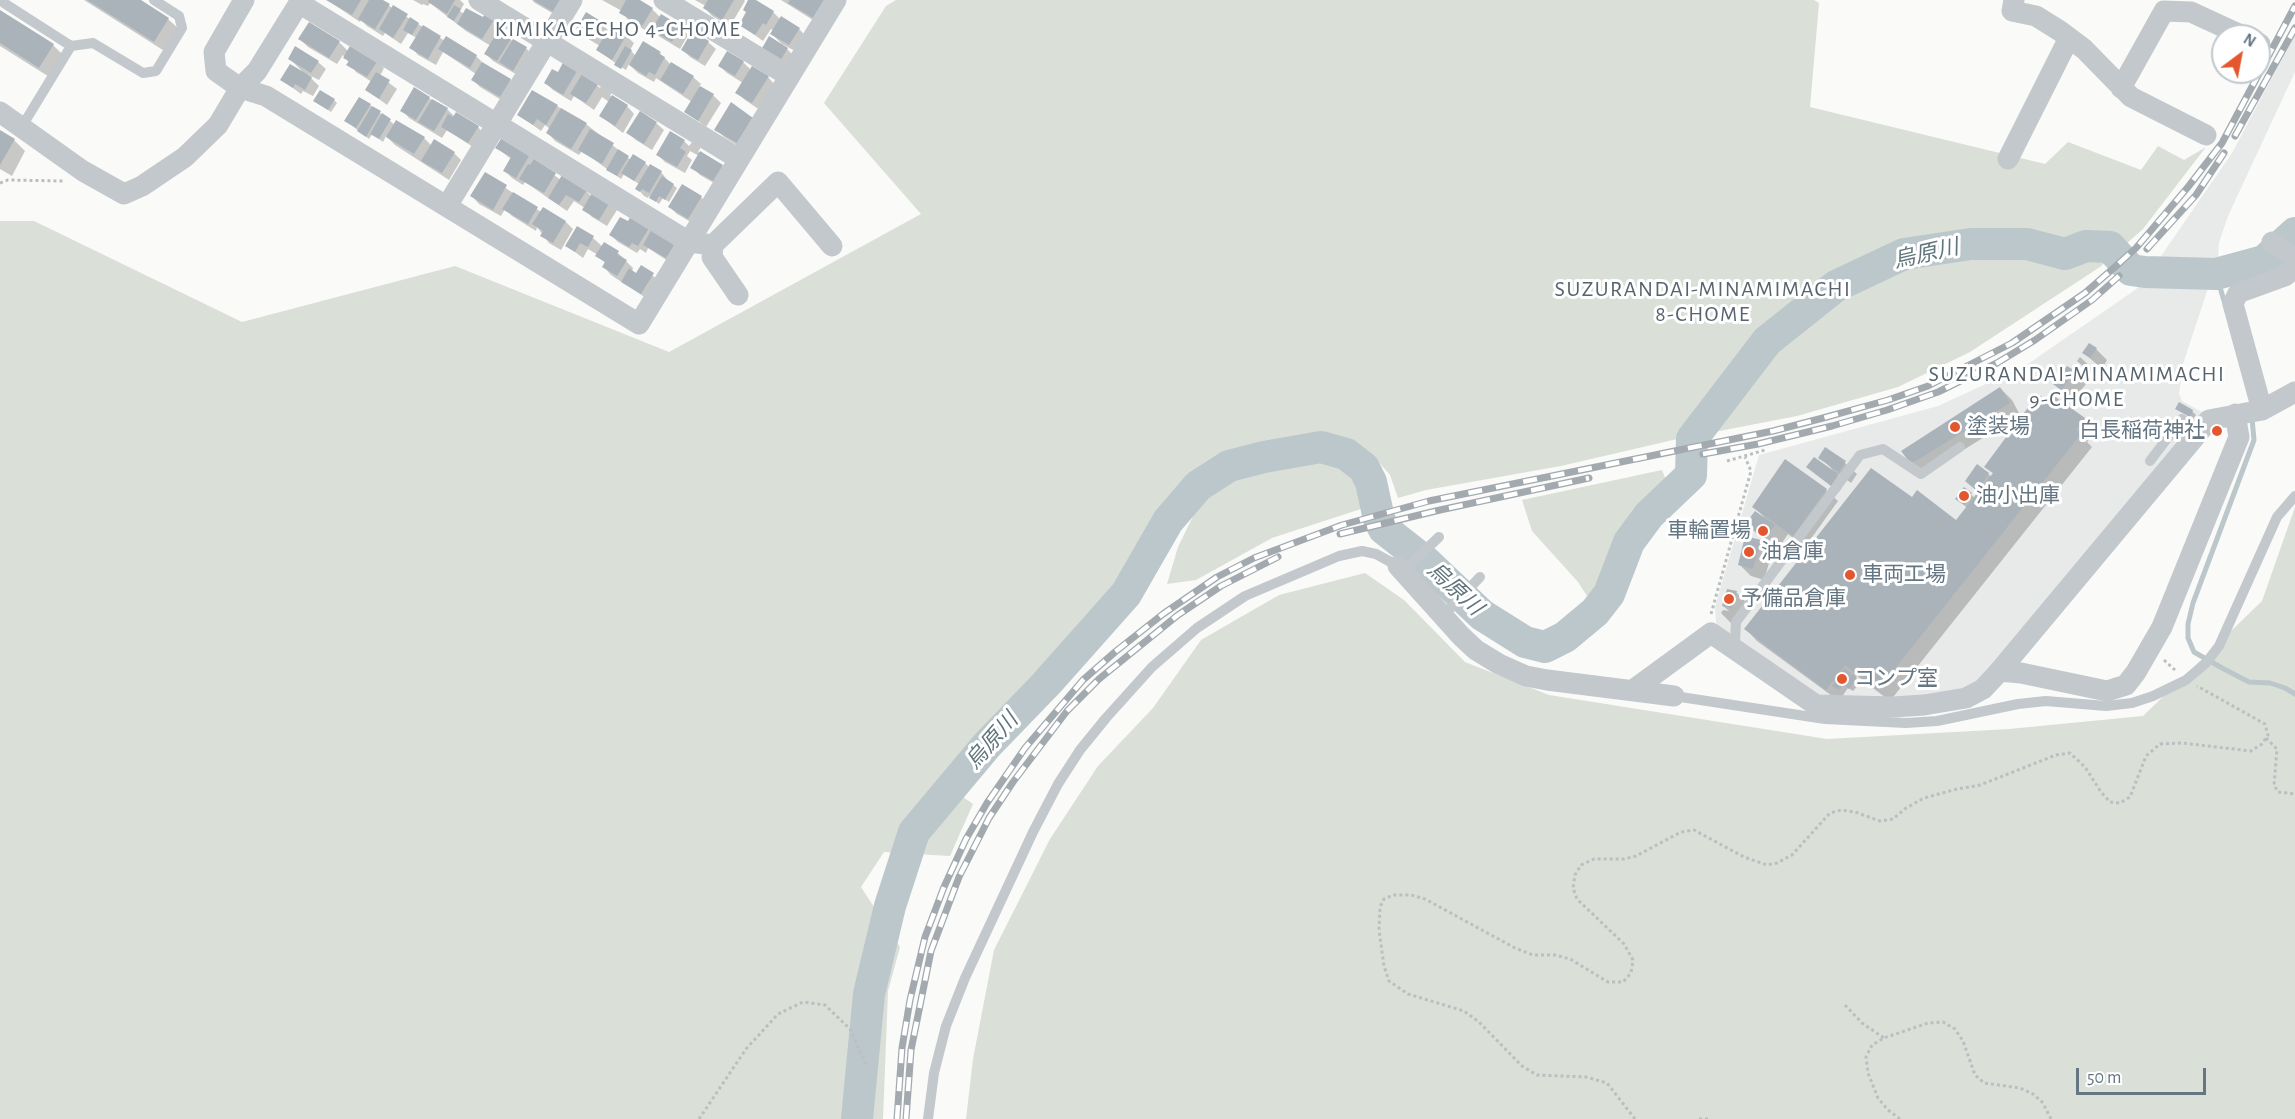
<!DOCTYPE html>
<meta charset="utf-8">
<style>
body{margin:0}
#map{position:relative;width:2295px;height:1119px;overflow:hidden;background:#fafaf8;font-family:"Alegreya Sans",sans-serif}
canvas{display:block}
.north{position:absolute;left:2211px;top:24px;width:60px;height:60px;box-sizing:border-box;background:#fff;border:2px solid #c1c8cd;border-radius:50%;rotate:32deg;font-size:16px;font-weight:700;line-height:24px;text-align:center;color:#657683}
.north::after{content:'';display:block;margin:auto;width:21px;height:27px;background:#e4572e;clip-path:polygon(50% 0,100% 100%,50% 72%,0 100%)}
.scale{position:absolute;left:2076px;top:1068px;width:130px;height:27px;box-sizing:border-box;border:3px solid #657683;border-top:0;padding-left:8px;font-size:18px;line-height:21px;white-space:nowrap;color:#657683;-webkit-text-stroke:4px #fff;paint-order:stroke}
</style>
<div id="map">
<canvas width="2295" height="1119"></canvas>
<div class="north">N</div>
<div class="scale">50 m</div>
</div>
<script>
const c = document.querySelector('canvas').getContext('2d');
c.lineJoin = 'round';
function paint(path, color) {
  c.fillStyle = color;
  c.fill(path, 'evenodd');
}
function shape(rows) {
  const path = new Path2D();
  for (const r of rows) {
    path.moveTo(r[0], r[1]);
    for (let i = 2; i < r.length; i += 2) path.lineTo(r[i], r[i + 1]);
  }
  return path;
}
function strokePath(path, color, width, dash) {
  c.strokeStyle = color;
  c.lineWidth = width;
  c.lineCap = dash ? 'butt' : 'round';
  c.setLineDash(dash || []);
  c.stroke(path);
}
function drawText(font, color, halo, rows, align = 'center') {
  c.font = font + ' "Alegreya Sans","Noto Sans JP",sans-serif';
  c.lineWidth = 6;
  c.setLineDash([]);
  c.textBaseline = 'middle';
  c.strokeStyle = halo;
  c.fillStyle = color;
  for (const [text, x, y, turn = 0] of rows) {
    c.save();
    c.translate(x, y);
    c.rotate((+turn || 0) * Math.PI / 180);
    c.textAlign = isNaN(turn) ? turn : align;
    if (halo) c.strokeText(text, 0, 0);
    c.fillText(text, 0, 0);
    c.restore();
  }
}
paint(shape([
 [2295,34,2295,72,2228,216,2219,243,2218,258,2183,364,2179,394,2182,401,2204,413,1982,678,1964,692,1922,700,1816,697,1726,636,1716,623,1715,607,1759,455,1938,406,2025,366,2135,290,2141,285,2232,153]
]), '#e8e9e9');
paint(shape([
 [896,0,1814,0,1819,3,1810,107,2045,164,2068,142,2141,170,2158,146,2184,160,2206,147,2143,229,2100,267,1970,352,1898,387,1797,416,1673,440,1561,466,1426,490,1398,498,1390,475,1377,460,1357,445,1333,444,1337,458,1360,485,1367,507,1272,538,1196,580,1167,584,1178,547,1199,504,1181,487,1121,609,1058,684,945,784,973,804,950,856,884,852,861,887,900,947,888,991,883,1119,0,1119,0,221,34,221,242,322,455,266,669,352,921,214,824,103,886,6],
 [1662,470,1668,485,1647,495,1623,529,1609,578,1587,596,1578,582,1532,531,1522,500],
 [2295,507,2295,1119,966,1119,973,1059,994,950,1050,839,1098,766,1153,708,1201,640,1279,595,1365,573,1404,600,1465,662,1549,695,1827,739,2009,729,2143,716,2262,601]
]), '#dadfd7');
paint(shape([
 [84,0,138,0,168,19,180,30,166,52],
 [327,0,380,0,445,41,447,38,476,56,484,64,510,80,518,88,508,104,480,87,473,80,476,74,443,52,436,65,418,55,411,47,417,38,408,33,401,44,385,33,383,36,367,26,361,20,360,22],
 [413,0,460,0,464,4,460,11,464,14,484,19,494,19,502,26,498,33,526,48,533,56,521,77,493,61,486,54,491,46,466,31,430,3,428,6,423,4,422,5],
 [532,0,566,0,561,18,535,3],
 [602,0,637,0,652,9,660,17,661,16,681,27,688,35,680,49,660,37,652,29,650,33,628,20,622,11],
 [695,0,744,0,745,1,730,26,712,16,705,8,706,6],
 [750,0,773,12,780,19,799,29,806,36,797,52,782,44,772,34,774,31,771,29,763,41,741,25,748,13],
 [781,0,828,0,821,25],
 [0,12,53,45,65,57,51,78,0,46],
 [601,23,609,31,612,27,626,36,634,43,630,50,636,56,660,53,671,65,693,77,701,84,699,87,713,95,721,103,706,127,686,112,692,102,656,78,654,82,638,73,629,64,626,70,618,65,598,50,600,46,585,37,578,29],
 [300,39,339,42,348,51,377,61,384,68,380,76,397,89,387,105,367,90,372,82,356,72,343,55,337,64,308,47],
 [708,42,716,49,705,66,690,57,682,49],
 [784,46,794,56,788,67,770,57],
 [290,59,318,62,326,69,319,80,307,74,319,86,313,96,303,91,301,94,282,80,302,71],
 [567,59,600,88,602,85,612,92,610,96,627,106,634,114,623,133,601,116,609,102,602,97,594,110,574,96,571,101,553,90,546,83,558,74],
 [743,62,751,70,768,77,775,85,760,110,745,100,737,93,743,83,727,73,720,66],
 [429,98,447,109,455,117,478,127,485,135,476,149,447,130,442,138,409,118,402,110],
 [334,100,337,103,331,112,314,101],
 [732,104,745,150,724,137,716,129],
 [370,105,395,125,424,138,432,146,454,153,461,160,449,180,395,145,386,136,383,142,372,134,369,139,346,121],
 [557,106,586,124,631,160,645,163,649,167,661,172,668,181,677,188,669,202,663,198,659,204,649,196,648,198,644,196,637,188,639,184,624,174,621,179,582,151,579,155,555,141,548,133,550,129,545,125,541,131,519,115],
 [656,123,664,130,652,150,636,140,628,133],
 [0,132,14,140,25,151,12,176,0,169],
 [684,141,689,146,693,141,701,147,698,152,722,166,729,173,721,187,700,175,692,167,699,156,690,151,687,156,692,160,685,173,665,162,658,155],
 [497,148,531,152,537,163,561,180,586,191,592,197,610,203,617,210,607,226,592,217,584,209,585,208,574,201,567,211,525,182,523,185,512,178,504,170,511,159],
 [485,174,541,212,543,209,566,222,573,229,561,250,549,243,537,227,536,231,512,216,505,209,501,216,479,204,472,196],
 [701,197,708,205,696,225,677,214,670,207],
 [628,223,650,226,680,245,674,265,648,248,646,253,640,249,637,253,618,242,611,235],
 [577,228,593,238,603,247,604,244,618,253,633,268,632,271,637,275,641,267,661,282,649,300,611,275,604,267,606,264,598,255,588,249,583,258,567,246],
 [2096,349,2107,360,2102,369,2084,353],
 [2080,357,2095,371,2093,375,2077,361],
 [2067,368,2086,384,2073,400,2055,384],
 [2000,388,2012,400,2020,415,1923,475,1912,464],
 [2049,404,2084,419,2095,431,2087,442,2092,447,1890,701,1857,676,1855,678,1860,683,1853,691,1848,688,1839,701,1757,641,1746,629,1956,522,1967,508,1957,498,1964,489,1975,498,1980,492,1970,484,1978,466,1992,477,1994,474,1986,467],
 [2177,409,2192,411,2196,415,2193,419],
 [1826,449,1845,463,1857,474,1851,483,1839,474,1838,476,1845,482,1839,492,1808,467,1831,470,1832,469,1820,457],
 [1826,490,1838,501,1805,547,1788,534,1778,549,1759,536,1747,524,1764,517,1754,507],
 [1760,542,1772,553,1764,580,1751,576,1739,564],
 [1728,591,1737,593,1748,604,1743,619,1733,617,1738,622,1733,625,1721,613,1723,610,1729,611,1723,606]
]), '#0003');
strokePath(shape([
 [2216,274,2225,304],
 [2252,418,2254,440,2193,603,2188,624,2188,638,2194,652,2222,668,2249,682,2270,683,2285,688,2295,694]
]), '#bbc7cb', 5);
strokePath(shape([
 [857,1119,869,994,890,906,914,832,987,745,1046,684,1126,594,1168,521,1198,486,1229,466,1264,457,1321,447,1346,454,1364,468,1371,482,1379,519,1384,529,1426,562,1482,615,1525,642,1545,647,1565,637,1595,612,1609,594,1629,542,1649,515,1691,475,1692,439,1767,341,1836,286,1904,254,1971,244,2027,244,2065,254,2086,246,2110,247,2131,270,2145,272,2216,274,2264,261,2295,233]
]), '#bbc7cb', 32);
paint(shape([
 [87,0,141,0,169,18,154,42],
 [326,0,361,0,352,15],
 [369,0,383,0,390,4,375,29,358,19],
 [429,0,455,0,447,14,428,2],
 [533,0,560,0,553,12],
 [626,0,640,0,653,8,642,26,619,13],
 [708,0,734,0,722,20,703,8],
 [748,0,756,0,774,11,766,25,763,23,755,35,739,25,746,12,743,10],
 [790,0,824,0,813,18,788,3],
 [393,5,408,14,393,38,379,29],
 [454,5,461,9,454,21,447,17],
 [466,8,483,17,486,12,495,18,482,39,457,24],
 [0,10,54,44,39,68,0,43],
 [586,12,602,22,592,39,576,29],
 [661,14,681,26,672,42,651,30],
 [781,16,800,28,789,45,770,34],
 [410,17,419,23,412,35,403,30],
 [309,22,340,41,329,58,298,39],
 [423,25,441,36,428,59,409,48],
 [611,25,627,34,612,60,596,50],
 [498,31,511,39,497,61,484,54],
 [692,31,709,41,698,60,681,50],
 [446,36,477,55,470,68,438,49],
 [769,36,788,48,780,61,761,50],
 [513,39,527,47,513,71,499,62],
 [643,41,661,52,659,54,665,57,655,75,649,72,646,76,629,65],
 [351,44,378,60,367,77,346,65,349,61,343,58],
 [295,46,319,61,311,73,288,59],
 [625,46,632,50,621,69,614,65],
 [727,51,744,61,735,76,718,66],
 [566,57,580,66,563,95,544,83,552,69,558,72],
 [482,62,511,79,500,97,471,80],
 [671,62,694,76,683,94,660,80],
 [290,64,312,77,305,90,295,84,293,88,280,80],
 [752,66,769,76,752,103,735,93],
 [376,72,390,80,379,99,365,90],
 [582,74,598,84,586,103,570,94],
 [700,86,714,94,698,121,684,112],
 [414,87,430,97,416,120,400,111],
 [320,90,335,99,328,110,313,101],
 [532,90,558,105,546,125,537,119,533,125,517,115],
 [612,95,628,105,615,126,599,116],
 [359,97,371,104,356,128,344,121],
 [432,99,448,108,434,131,418,122],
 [731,102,753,118,737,143,714,130],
 [372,106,381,111,366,137,357,131],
 [561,108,587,123,571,149,546,133],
 [640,111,657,122,644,144,626,133],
 [456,112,479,126,468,143,441,127,448,114,453,117],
 [382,113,391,119,379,139,370,134],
 [396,120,425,137,414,154,386,137],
 [590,129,614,143,602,164,578,150],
 [0,130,15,139,0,165],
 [670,131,685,140,680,148,686,152,677,167,656,155],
 [504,134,532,151,516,178,503,171,511,157,495,148],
 [434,139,455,152,442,173,421,161],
 [618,149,629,156,617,176,606,170],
 [700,151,723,165,713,181,690,168],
 [633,154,646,162,634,181,621,173],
 [534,159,556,173,544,193,519,179,528,164,530,165],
 [650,164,662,171,649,193,642,189,640,192,635,189],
 [485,172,507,185,493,210,470,196],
 [562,175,587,190,579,202,566,195,559,205,548,198],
 [662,176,674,184,665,200,659,196,656,202,649,198],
 [682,184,702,196,688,219,668,207],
 [593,191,610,202,599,220,582,210],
 [513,192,538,207,528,224,502,209],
 [543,207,566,221,553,243,540,236,543,231,532,224],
 [632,214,651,225,638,246,632,243,629,247,609,235,620,217,628,221],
 [654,225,677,240,666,258,643,245],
 [577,226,594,236,588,247,580,243,575,252,565,246],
 [604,242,619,251,617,254,627,260,617,276,602,267,605,262,595,256],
 [641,265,654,273,641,294,621,282,629,268,636,273],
 [2089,343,2097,348,2090,358,2082,353],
 [2067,366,2075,371,2061,390,2053,384],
 [2000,387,2010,403,1911,464,1901,451],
 [2038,394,2049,402,2054,396,2085,418,2076,430,2081,434,1878,690,1845,665,1826,690,1744,629,1871,468,1912,497,1917,490,1956,520,1993,473,1984,467],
 [2179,402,2193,410,2190,417,2175,409],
 [1825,447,1846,461,1839,472,1818,458],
 [1814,457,1838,474,1831,486,1806,467],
 [1785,459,1827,489,1793,536,1752,507],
 [1977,464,1989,473,1977,491,1965,481],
 [1964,487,1972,493,1964,505,1955,499],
 [1755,511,1775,525,1765,538,1745,524],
 [1745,536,1761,540,1753,569,1738,565],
 [1727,589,1737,591,1732,608,1722,606],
 [1844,668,1851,673,1839,690,1832,686],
 [1852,674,1857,678,1849,689,1844,685]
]), '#aab3b9');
strokePath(shape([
 [0,183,8,180,63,181],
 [1727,461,1765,450],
 [1711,614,1751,471,1745,457],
 [2164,660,2175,670],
 [2266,738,2277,749,2274,785,2278,792,2295,794],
 [1845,1005,1862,1023,1884,1038],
 [699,1119,746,1049,778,1014,803,1002,825,1005,850,1029,866,1065],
 [1635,1119,1607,1083,1586,1077,1537,1075,1522,1066,1479,1022,1464,1011,1408,994,1389,981,1384,966,1379,930,1380,907,1384,899,1393,895,1411,895,1425,899,1515,948,1533,955,1555,955,1570,959,1608,982,1623,982,1631,973,1633,960,1624,944,1577,899,1573,888,1575,875,1581,865,1594,859,1624,859,1636,856,1681,832,1694,830,1744,857,1767,865,1777,863,1792,855,1830,813,1841,810,1855,812,1880,821,1893,819,1906,808,1924,798,1957,789,1980,785,2056,755,2070,753,2085,767,2101,792,2110,802,2120,803,2130,797,2146,756,2160,744,2182,743,2251,751,2262,744,2268,735,2265,724,2197,686],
 [1699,1119,1709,1119],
 [1900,1119,1888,1110,1878,1098,1868,1073,1866,1057,1872,1045,1884,1038,1928,1023,1943,1022,1955,1029,1963,1041,1975,1075,1984,1083,2020,1088,2033,1094,2043,1103,2051,1119]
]), '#bbbfc2', 3, [3, 3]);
strokePath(shape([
 [4,3,71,46,93,43,143,73,156,71,182,28,179,16,154,0],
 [21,128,71,46],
 [2150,461,2182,419,2199,431],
 [1403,571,1439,537],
 [1442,617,1480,577],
 [1732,647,1735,642,1736,622,1860,455,1883,449,1921,474,1960,447],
 [1674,696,1825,719,1906,723,1937,721,2018,704,2046,701,2106,706,2132,703,2153,696,2186,680,2206,663,2219,646,2277,517,2295,496],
 [928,1119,934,1073,946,1026,965,978,1033,832,1058,784,1080,750,1106,718,1152,667,1197,628,1245,596,1339,556,1362,551,1376,554,1398,566]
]), '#c3c8cc', 10);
strokePath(shape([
 [301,0,257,71,240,88,266,96,639,324,836,0],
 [479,0,739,159],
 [664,0,789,76],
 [2014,0,2012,11,2036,16,2060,31,2084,49,2131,97,2206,135],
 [299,3,689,242,713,245],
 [2259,44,2260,44],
 [2121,88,2164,11,2191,12,2243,36],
 [0,112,83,171,124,194,142,186,185,157,218,125,240,88,216,71,214,52,244,0],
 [2008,159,2069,38],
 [447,206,572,0],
 [2272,242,2295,258],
 [738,295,712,257,713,245,778,182,832,246],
 [2262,410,2233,304,2238,293,2285,276,2295,267],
 [1398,566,1461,636,1476,650,1499,664,1526,676,1547,680,1674,696],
 [1999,671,2021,673,2107,691,2126,685,2136,672,2162,627,2239,437,2235,414],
 [1633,690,1711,633,1816,705,1893,707,1924,705,1966,698,1983,689,1997,674,2209,420,2262,410,2295,392]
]), '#c3c8cc', 21);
const rail = shape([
 [2235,136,2295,28],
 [2147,249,2196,195,2224,153],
 [1703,454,1758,444,1832,426,1887,410,1938,392,1997,363,2035,340,2092,300,2119,276],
 [1340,534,1440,510,1589,478],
 [897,1119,902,1048,910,1000,925,937,944,887,966,839,987,803,1025,748,1083,680,1115,652,1163,614,1217,577,1254,558,1342,525,1429,501,1773,431,1823,418,1888,400,1928,386,2012,343,2085,293,2116,266,2136,248,2188,187,2222,143,2295,6],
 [906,1119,911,1050,931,951,959,877,989,818,1013,782,1067,711,1099,679,1178,615,1221,586,1278,557]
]);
strokePath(rail, '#a2aab0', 7);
strokePath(rail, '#fff', 4.5, [14]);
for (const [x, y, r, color] of [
 [1955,427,6,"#e4572e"],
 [2217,431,6,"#e4572e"],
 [1964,496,6,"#e4572e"],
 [1763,531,6,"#e4572e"],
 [1749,552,6,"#e4572e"],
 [1850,575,6,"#e4572e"],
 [1729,599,6,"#e4572e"],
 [1842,679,6,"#e4572e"]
]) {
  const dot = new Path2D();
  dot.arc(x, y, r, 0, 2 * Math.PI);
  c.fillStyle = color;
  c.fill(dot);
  strokePath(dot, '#fff', 2);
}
drawText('21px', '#657683', '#fff', [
 ["塗装場",1967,427],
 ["白長稲荷神社",2205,431,"right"],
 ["油小出庫",1976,496],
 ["車輪置場",1751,531,"right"],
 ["油倉庫",1761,552],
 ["車両工場",1862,575],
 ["予備品倉庫",1741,599],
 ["コンプ室",1854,679]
], 'left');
c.letterSpacing = '1.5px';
drawText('22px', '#57646e', '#fff', [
 ["KIMIKAGECHO 4-CHOME",618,29],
 ["SUZURANDAI-MINAMIMACHI",1703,289],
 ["8-CHOME",1703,314],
 ["SUZURANDAI-MINAMIMACHI",2077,374],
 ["9-CHOME",2077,399]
]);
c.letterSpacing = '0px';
drawText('italic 22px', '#60757c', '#fff', [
 ["烏原川",1926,254,-13],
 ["烏原川",1455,589,43],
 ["烏原川",992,741,-49]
]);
</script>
